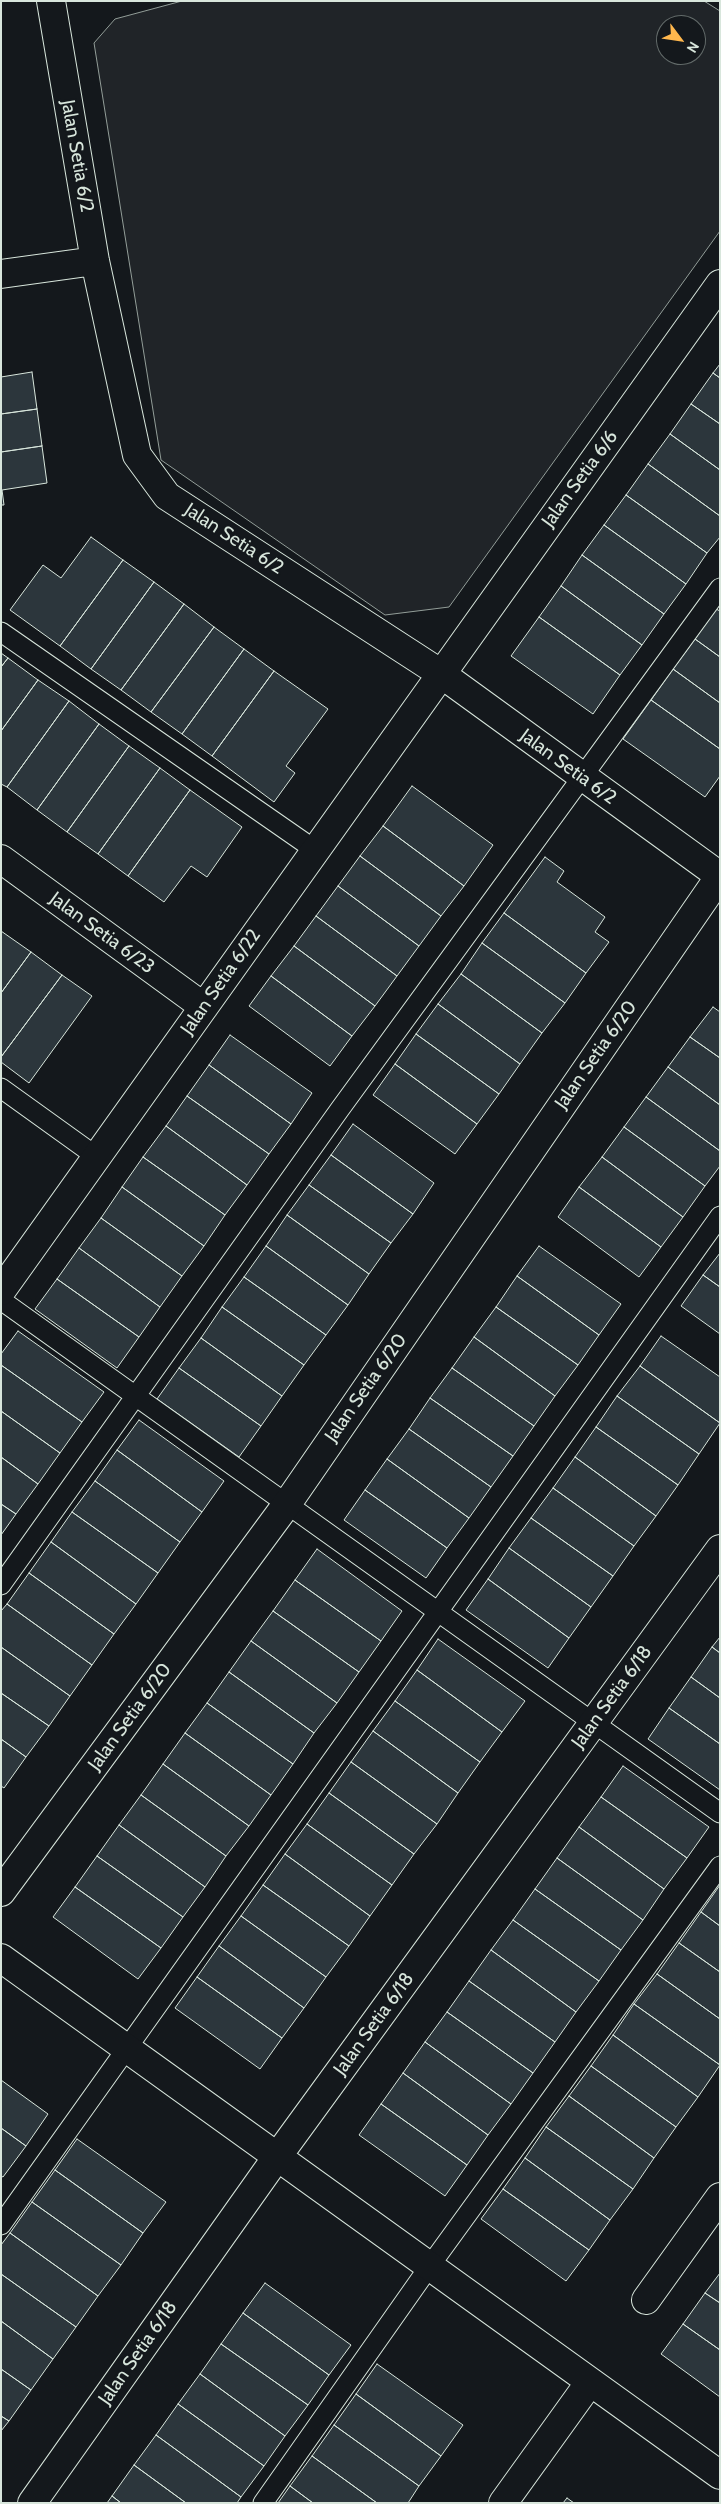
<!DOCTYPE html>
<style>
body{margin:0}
#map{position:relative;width:721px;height:2504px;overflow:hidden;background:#14181c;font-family:Cabin,sans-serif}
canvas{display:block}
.frame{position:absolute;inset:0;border:2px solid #d8e6dc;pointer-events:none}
.north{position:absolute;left:656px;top:15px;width:50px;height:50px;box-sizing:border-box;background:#14181c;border:1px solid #626a69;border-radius:50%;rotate:121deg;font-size:14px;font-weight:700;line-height:20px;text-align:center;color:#d8e6dc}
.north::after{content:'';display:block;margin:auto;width:18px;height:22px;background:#ffb74d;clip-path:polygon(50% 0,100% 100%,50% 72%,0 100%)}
</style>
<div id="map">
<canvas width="721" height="2504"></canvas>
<div class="frame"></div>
<div class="north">N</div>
</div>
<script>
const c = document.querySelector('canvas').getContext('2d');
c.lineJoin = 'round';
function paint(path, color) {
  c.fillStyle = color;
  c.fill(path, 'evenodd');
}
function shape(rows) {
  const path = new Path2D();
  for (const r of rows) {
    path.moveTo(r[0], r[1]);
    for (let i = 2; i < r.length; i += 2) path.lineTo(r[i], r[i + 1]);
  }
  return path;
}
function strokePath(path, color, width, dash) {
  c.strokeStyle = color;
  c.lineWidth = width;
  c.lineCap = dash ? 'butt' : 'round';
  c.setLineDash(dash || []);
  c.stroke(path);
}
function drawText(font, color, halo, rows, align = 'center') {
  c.font = font + ' Cabin,sans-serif';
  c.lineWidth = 4;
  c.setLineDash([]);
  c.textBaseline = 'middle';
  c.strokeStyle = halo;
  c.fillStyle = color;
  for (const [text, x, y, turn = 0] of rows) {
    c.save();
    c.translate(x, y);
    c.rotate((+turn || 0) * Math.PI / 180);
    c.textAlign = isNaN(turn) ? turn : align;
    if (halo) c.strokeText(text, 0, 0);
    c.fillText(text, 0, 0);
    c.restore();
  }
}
const green = shape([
 [182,1,704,1,720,11,720,231,449,607,385,615,161,460,94,43,115,19,182,1],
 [666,25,696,25,696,55,666,55,666,25]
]);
paint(green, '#202428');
strokePath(green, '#939e99', 1);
const building = shape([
 [720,364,720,378,713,373,720,364],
 [32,372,37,409,1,414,1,377,32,372],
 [713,373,720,378,720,424,691,404,713,373],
 [691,404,720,424,720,470,670,434,691,404],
 [37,409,42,446,1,452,1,414,37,409],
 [670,434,720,470,720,516,648,464,670,434],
 [42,446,47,483,2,490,4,505,1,505,1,452,42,446],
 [648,464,720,516,720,537,707,553,626,495,648,464],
 [626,495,707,553,686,584,604,525,626,495],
 [604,525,686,584,664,614,582,555,604,525],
 [91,537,123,560,60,646,10,610,43,565,61,578,91,537],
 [582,555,664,614,642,645,561,586,582,555],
 [123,560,154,582,91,669,60,646,123,560],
 [154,582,184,604,121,690,91,669,154,582],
 [561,586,642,645,620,675,539,617,561,586],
 [184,604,214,627,151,712,121,690,184,604],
 [716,609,720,611,720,657,695,639,716,609],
 [539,617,620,675,593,714,511,656,539,617],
 [214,627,244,649,182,734,151,712,214,627],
 [695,639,720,657,720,703,673,669,695,639],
 [244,649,274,671,212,756,182,734,244,649],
 [1,653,8,658,1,667,1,653],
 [8,658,38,680,1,731,1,667,8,658],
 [673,669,720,703,720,749,651,700,673,669],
 [274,671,328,709,286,766,295,773,274,802,212,756,274,671],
 [38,680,69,701,7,787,1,784,1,731,38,680],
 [651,700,720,749,720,776,705,797,623,739,651,700],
 [69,701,99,724,37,810,7,787,69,701],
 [99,724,129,746,67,832,37,810,99,724],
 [129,746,160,768,98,854,67,832,129,746],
 [160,768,190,790,128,876,98,854,160,768],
 [412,786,493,845,464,886,383,826,412,786],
 [190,790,242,827,207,877,191,866,164,902,128,876,190,790],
 [383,826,464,886,441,916,360,856,383,826],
 [360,856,441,916,419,946,338,886,360,856],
 [545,857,564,871,557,882,605,917,595,932,609,942,586,973,504,913,545,857],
 [338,886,419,946,397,976,316,916,338,886],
 [504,913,586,973,565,1003,482,943,504,913],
 [316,916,397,976,375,1006,294,946,316,916],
 [1,931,31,952,1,993,1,931],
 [482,943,565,1003,542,1033,461,974,482,943],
 [294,946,375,1006,352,1036,271,976,294,946],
 [31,952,62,975,1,1057,1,993,31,952],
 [461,974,542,1033,520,1064,438,1004,461,974],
 [62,975,92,996,29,1083,1,1062,1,1057,62,975],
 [271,976,352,1036,330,1066,249,1006,271,976],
 [438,1004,520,1064,499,1094,416,1034,438,1004],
 [713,1007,720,1012,720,1058,690,1037,713,1007],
 [416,1034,499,1094,477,1124,395,1064,416,1034],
 [230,1035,312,1093,291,1124,209,1065,230,1035],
 [690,1037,720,1058,720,1105,668,1067,690,1037],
 [395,1064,477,1124,455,1154,373,1095,395,1064],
 [209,1065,291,1124,269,1154,187,1096,209,1065],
 [668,1067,720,1105,720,1151,646,1097,668,1067],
 [187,1096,269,1154,247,1185,166,1126,187,1096],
 [646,1097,720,1151,720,1166,705,1186,624,1127,646,1097],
 [353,1124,434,1183,413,1214,331,1155,353,1124],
 [166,1126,247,1185,225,1215,143,1157,166,1126],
 [624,1127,705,1186,683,1217,602,1157,624,1127],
 [331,1155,413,1214,391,1243,309,1185,331,1155],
 [143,1157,225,1215,204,1246,122,1187,143,1157],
 [602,1157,683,1217,661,1247,579,1187,602,1157],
 [309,1185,391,1243,369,1274,287,1215,309,1185],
 [122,1187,204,1246,182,1276,101,1218,122,1187],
 [579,1187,661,1247,639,1277,558,1217,579,1187],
 [287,1215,369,1274,348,1305,266,1246,287,1215],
 [101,1218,182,1276,160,1307,79,1248,101,1218],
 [266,1246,348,1305,326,1335,244,1277,266,1246],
 [539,1246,621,1304,599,1335,517,1276,539,1246],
 [79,1248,160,1307,139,1337,57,1279,79,1248],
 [720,1253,720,1287,703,1275,720,1253],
 [703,1275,720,1287,720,1334,681,1306,703,1275],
 [517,1276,599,1335,578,1365,496,1307,517,1276],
 [244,1277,326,1335,304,1365,222,1307,244,1277],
 [57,1279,139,1337,117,1368,35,1309,57,1279],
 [222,1307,304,1365,282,1396,201,1338,222,1307],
 [496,1307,578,1365,555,1396,474,1337,496,1307],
 [18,1331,104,1392,82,1422,1,1365,1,1354,18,1331],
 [661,1336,720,1377,720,1423,640,1366,661,1336],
 [474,1337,555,1396,534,1426,452,1368,474,1337],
 [201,1338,282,1396,261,1426,179,1368,201,1338],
 [1,1365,82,1422,60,1453,1,1411,1,1365],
 [640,1366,720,1423,699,1454,617,1396,640,1366],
 [179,1368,261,1426,239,1457,157,1399,179,1368],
 [452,1368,534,1426,513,1456,430,1398,452,1368],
 [617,1396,699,1454,678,1485,596,1427,617,1396],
 [430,1398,513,1456,491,1487,409,1429,430,1398],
 [1,1411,60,1453,38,1484,1,1457,1,1411],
 [139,1420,224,1481,202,1512,117,1450,139,1420],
 [596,1427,678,1485,656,1516,575,1457,596,1427],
 [409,1429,491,1487,469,1518,387,1459,409,1429],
 [117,1450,202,1512,180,1542,95,1481,117,1450],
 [1,1457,38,1484,16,1514,1,1504,1,1457],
 [575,1457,656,1516,634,1546,553,1488,575,1457],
 [387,1459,469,1518,447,1548,365,1490,387,1459],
 [95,1481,180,1542,158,1573,72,1512,95,1481],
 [553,1488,634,1546,613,1576,531,1518,553,1488],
 [365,1490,447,1548,426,1578,344,1520,365,1490],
 [1,1504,16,1514,1,1535,1,1504],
 [72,1512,158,1573,136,1604,51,1542,72,1512],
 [531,1518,613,1576,591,1607,509,1548,531,1518],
 [51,1542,136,1604,114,1634,29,1573,51,1542],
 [509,1548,591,1607,569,1638,488,1579,509,1548],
 [317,1549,402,1611,381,1641,295,1580,317,1549],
 [29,1573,114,1634,92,1665,7,1604,29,1573],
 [488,1579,569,1638,548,1668,466,1610,488,1579],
 [295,1580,381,1641,359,1672,273,1611,295,1580],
 [7,1604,92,1665,70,1696,1,1647,1,1611,7,1604],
 [273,1611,359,1672,337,1703,251,1641,273,1611],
 [720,1637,720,1653,712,1647,720,1637],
 [438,1639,525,1701,502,1732,417,1670,438,1639],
 [251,1641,337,1703,314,1733,229,1672,251,1641],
 [1,1647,70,1696,49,1726,1,1693,1,1647],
 [712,1647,720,1653,720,1698,691,1677,712,1647],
 [417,1670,502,1732,480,1762,395,1701,417,1670],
 [229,1672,314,1733,293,1764,207,1703,229,1672],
 [691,1677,720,1698,720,1744,669,1708,691,1677],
 [1,1693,49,1726,26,1757,1,1739,1,1693],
 [395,1701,480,1762,458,1793,373,1731,395,1701],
 [207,1703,293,1764,271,1795,185,1733,207,1703],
 [669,1708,720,1744,720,1790,648,1739,669,1708],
 [373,1731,458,1793,437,1824,351,1762,373,1731],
 [185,1733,271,1795,249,1826,163,1764,185,1733],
 [1,1739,26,1757,4,1788,1,1786,1,1739],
 [351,1762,437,1824,414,1854,329,1793,351,1762],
 [163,1764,249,1826,226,1856,141,1795,163,1764],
 [623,1766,709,1827,687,1858,601,1797,623,1766],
 [329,1793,414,1854,392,1885,307,1824,329,1793],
 [141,1795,226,1856,205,1887,119,1825,141,1795],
 [601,1797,687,1858,664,1889,579,1827,601,1797],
 [307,1824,392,1885,370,1916,285,1854,307,1824],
 [119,1825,205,1887,183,1917,97,1856,119,1825],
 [579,1827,664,1889,643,1920,557,1858,579,1827],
 [285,1854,370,1916,349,1946,263,1885,285,1854],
 [97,1856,183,1917,161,1948,75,1887,97,1856],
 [557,1858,643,1920,621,1950,535,1889,557,1858],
 [263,1885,349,1946,326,1977,241,1916,263,1885],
 [720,1885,720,1926,701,1912,720,1885],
 [75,1887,161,1948,138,1979,53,1917,75,1887],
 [535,1889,621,1950,599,1981,513,1920,535,1889],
 [701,1912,720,1926,720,1972,679,1943,701,1912],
 [241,1916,326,1977,304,2008,219,1946,241,1916],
 [513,1920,599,1981,576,2012,491,1950,513,1920],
 [679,1943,720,1972,720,2019,657,1974,679,1943],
 [219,1946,304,2008,282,2038,197,1977,219,1946],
 [491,1950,576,2012,555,2042,469,1981,491,1950],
 [657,1974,720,2019,720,2065,634,2004,657,1974],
 [197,1977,282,2038,260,2069,175,2008,197,1977],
 [469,1981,555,2042,533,2073,447,2012,469,1981],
 [634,2004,720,2065,698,2097,613,2035,634,2004],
 [447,2012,533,2073,511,2104,425,2042,447,2012],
 [613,2035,698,2097,676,2127,591,2066,613,2035],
 [425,2042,511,2104,488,2135,403,2073,425,2042],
 [591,2066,676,2127,654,2158,569,2096,591,2066],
 [403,2073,488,2135,467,2165,381,2104,403,2073],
 [1,2080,48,2114,26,2146,1,2128,1,2080],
 [569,2096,654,2158,633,2189,546,2127,569,2096],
 [381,2104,467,2165,445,2196,359,2135,381,2104],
 [546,2127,633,2189,610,2220,525,2158,546,2127],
 [1,2128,26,2146,3,2177,1,2176,1,2128],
 [77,2139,166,2202,143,2233,55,2170,77,2139],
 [525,2158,610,2220,589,2250,503,2189,525,2158],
 [55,2170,143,2233,121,2265,32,2202,55,2170],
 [503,2189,589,2250,566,2281,481,2219,503,2189],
 [32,2202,121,2265,98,2296,10,2233,32,2202],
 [10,2233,98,2296,76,2327,1,2274,1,2245,10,2233],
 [720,2273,720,2303,705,2293,720,2273],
 [1,2274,76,2327,53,2359,1,2321,1,2274],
 [265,2283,351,2345,329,2375,243,2313,265,2283],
 [705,2293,720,2303,720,2350,683,2324,705,2293],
 [243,2313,329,2375,308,2405,221,2344,243,2313],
 [1,2321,53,2359,31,2390,1,2369,1,2321],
 [683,2324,720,2350,720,2397,661,2354,683,2324],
 [221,2344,308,2405,285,2436,200,2374,221,2344],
 [377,2364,463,2425,441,2456,356,2394,377,2364],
 [1,2369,31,2390,9,2421,1,2416,1,2369],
 [200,2374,285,2436,264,2466,178,2404,200,2374],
 [356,2394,441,2456,419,2486,334,2425,356,2394],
 [178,2404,264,2466,241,2497,156,2435,178,2404],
 [1,2416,9,2421,1,2431,1,2416],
 [334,2425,419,2486,408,2503,377,2503,312,2456,334,2425],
 [156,2435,241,2497,237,2503,186,2503,134,2465,156,2435],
 [312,2456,377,2503,313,2503,290,2486,312,2456],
 [134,2465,186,2503,121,2503,112,2496,134,2465],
 [290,2486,313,2503,278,2503,290,2486],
 [112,2496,121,2503,107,2503,112,2496],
 [567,2498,574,2503,563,2503,567,2498]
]);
paint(building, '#2c363c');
strokePath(building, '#d8e6dc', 1);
const service = shape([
 [1,632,315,850],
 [1,1088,97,1157],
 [1,1300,720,1813],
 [1,1585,340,1109,720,588],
 [1,2225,720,1216],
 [263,2503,429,2267,720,1866]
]);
const minor = shape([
 [51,1,95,261,137,455,167,496,440,673,720,876],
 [1,274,95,261],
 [1,859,204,1007],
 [1,1291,720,284],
 [1,1892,287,1504,720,876],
 [1,1958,720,2475],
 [646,2300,720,2197],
 [32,2503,277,2157,720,1549],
 [503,2503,590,2382]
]);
strokePath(service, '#d8e6dc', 21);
strokePath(minor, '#d8e6dc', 30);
strokePath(service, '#14181c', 19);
strokePath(minor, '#14181c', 28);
drawText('19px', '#d8e6dc', '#14181c', [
 ["Jalan Setia 6/2",77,156,80],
 ["Jalan Setia 6/6",580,479,-54],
 ["Jalan Setia 6/2",234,539,33],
 ["Jalan Setia 6/2",568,767,36],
 ["Jalan Setia 6/23",102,933,36],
 ["Jalan Setia 6/22",221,982,-55],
 ["Jalan Setia 6/20",596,1055,-55],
 ["Jalan Setia 6/20",366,1388,-55],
 ["Jalan Setia 6/18",612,1697,-54],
 ["Jalan Setia 6/20",130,1717,-54],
 ["Jalan Setia 6/18",374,2024,-54],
 ["Jalan Setia 6/18",138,2353,-55]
]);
</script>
